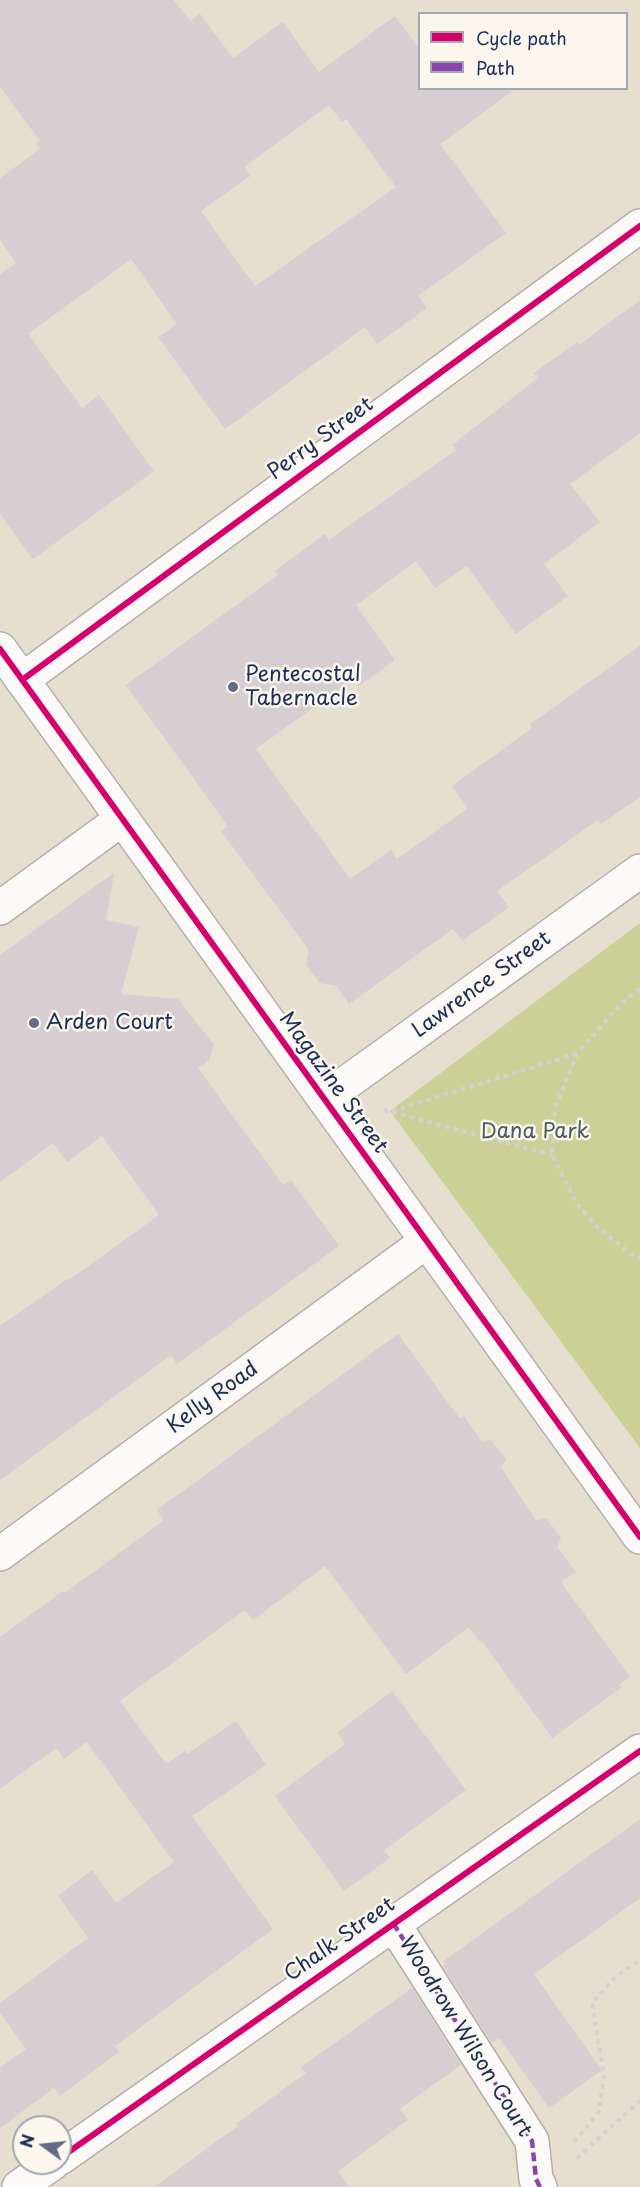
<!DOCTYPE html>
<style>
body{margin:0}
#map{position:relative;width:640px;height:2187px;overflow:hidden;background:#e6decf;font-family:"Playpen Sans",sans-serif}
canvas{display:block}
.legend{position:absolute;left:418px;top:12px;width:210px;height:78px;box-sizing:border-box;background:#fbf7ec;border:2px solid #a1a7b3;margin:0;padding:8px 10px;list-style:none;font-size:18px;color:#1b2f5e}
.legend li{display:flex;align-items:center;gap:12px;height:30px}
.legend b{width:30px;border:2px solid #a1a7b3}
.north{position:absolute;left:12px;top:2115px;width:60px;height:60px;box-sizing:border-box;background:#fbf7ec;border:2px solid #a1a7b3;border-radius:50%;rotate:285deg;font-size:16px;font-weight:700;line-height:24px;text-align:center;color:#1b2f5e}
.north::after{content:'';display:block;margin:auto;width:21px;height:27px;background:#626c86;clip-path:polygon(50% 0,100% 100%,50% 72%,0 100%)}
</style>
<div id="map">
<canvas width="640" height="2187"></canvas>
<ul class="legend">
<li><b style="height:8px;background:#d6006c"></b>Cycle path</li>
<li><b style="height:8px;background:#8e44ad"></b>Path</li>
</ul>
<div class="north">N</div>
</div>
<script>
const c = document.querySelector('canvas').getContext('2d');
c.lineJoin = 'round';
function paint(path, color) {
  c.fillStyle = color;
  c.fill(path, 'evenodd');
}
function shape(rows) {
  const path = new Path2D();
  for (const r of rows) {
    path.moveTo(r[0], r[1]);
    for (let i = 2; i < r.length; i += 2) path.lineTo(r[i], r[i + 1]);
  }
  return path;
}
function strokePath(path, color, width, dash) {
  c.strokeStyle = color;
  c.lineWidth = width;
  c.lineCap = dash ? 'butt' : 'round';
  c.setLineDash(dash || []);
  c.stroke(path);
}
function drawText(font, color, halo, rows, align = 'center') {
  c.font = font + ' "Playpen Sans",sans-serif';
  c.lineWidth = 5;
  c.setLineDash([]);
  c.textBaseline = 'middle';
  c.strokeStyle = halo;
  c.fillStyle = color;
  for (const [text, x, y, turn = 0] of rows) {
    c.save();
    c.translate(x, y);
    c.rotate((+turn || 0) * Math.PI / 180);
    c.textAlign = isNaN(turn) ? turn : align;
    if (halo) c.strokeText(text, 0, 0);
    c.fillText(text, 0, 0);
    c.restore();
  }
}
paint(shape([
 [640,923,640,1448,390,1111]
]), '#cad096');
paint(shape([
 [0,0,174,0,190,21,200,14,233,58,283,22,319,72,395,16,420,50,420,88,517,88,440,144,506,233,418,296,427,308,377,344,365,327,225,429,158,337,177,324,131,259,28,334,82,408,99,395,154,471,33,559,0,514,0,274,16,263,0,240,0,178,40,149,36,144,40,141,0,87],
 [329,105,342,122,346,119,396,187,255,286,201,211,250,176,244,167],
 [640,300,640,433,570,484,600,522,544,564,568,596,516,634,467,566,435,588,416,561,356,605,395,660,359,686,353,679,256,749,350,879,391,850,397,859,468,808,452,786,532,728,530,724,640,646,640,797,601,824,598,820,497,891,509,907,462,941,453,929,349,1004,336,986,320,983,306,965,309,950,221,831,228,826,126,685,278,575,275,571,325,534,329,540,456,450,452,445,538,378,534,373,577,342,579,345],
 [114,873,106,920,139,927,121,994,178,999,214,1045,209,1060,198,1068,283,1185,291,1180,339,1246,177,1364,171,1355,0,1480,0,1326,67,1279,69,1280,159,1215,102,1136,67,1162,53,1143,0,1182,0,955],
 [398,1334,460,1419,464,1416,482,1442,491,1440,506,1459,501,1467,536,1521,546,1518,561,1538,557,1547,576,1572,561,1582,630,1677,619,1685,621,1688,552,1738,482,1641,480,1642,469,1627,406,1674,325,1566,253,1620,245,1610,120,1701,166,1764,185,1751,187,1754,236,1721,266,1765,192,1816,273,1929,115,2046,119,2052,60,2096,54,2088,0,2128,0,2068,26,2049,0,2013,0,2003,88,1938,58,1896,92,1870,116,1903,174,1862,87,1742,64,1759,56,1748,0,1789,0,1637,63,1591,65,1593,164,1520,157,1510],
 [392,1691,466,1790,384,1850,390,1858,344,1891,275,1796,345,1744,337,1733],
 [640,1819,640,1898,534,1974,602,2070,549,2108,499,2038,492,2043,443,1966,445,1964,444,1961],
 [412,1988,461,2065,400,2109,408,2120,338,2171,349,2187,154,2187,238,2126,236,2124,306,2073,301,2067]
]), '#d6ced1');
const pedestrian = shape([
 [393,1923,532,2141,536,2179,540,2187]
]);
const minor = shape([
 [22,680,640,226],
 [0,908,122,819],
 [324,1099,640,871],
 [0,1554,427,1241],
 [60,2158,640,1751],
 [19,2187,53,2163]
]);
const tertiary = shape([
 [0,649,640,1537]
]);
strokePath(pedestrian, '#b3b0ab', 36);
strokePath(minor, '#b3b0ab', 36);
strokePath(tertiary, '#b3b0ab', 36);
strokePath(shape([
 [640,989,621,1003,577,1054,555,1108,552,1155,577,1204,599,1229,634,1256,640,1258],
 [384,1110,552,1155],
 [392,1111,576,1054],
 [574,2142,599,2112,604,2075,592,2003,616,1976,640,1960],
 [577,2158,640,2101]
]), '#d3d2d2', 4, [4.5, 4.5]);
strokePath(pedestrian, '#fbfaf8', 33);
strokePath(minor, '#fbfaf8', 33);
strokePath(tertiary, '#fbfaf8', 33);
strokePath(shape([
 [393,1923,532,2141,536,2179,540,2187]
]), '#8e44ad', 4.5, [9, 4.5]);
strokePath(shape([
 [0,649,640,1537],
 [22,680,640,226],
 [60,2158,640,1751]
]), '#d6006c', 6);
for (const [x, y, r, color] of [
 [233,687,6,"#626c86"],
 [34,1023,6,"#626c86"]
]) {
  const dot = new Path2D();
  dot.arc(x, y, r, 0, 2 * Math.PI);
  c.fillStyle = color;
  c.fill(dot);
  strokePath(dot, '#fbf7ec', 2);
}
drawText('21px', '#1b2f5e', '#fbf7ec', [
 ["Perry Street",321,439,-36],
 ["Lawrence Street",482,985,-36],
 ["Magazine Street",333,1083,54],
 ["Kelly Road",213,1398,-36],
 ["Chalk Street",340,1940,-35],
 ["Woodrow Wilson Court",465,2037,58]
]);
drawText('21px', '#1b2f5e', '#fbf7ec', [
 ["Pentecostal",245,675],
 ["Tabernacle",245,699],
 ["Arden Court",46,1023]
], 'left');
drawText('21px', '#495c61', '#fbf7ec', [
 ["Dana Park",535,1132]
]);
</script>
